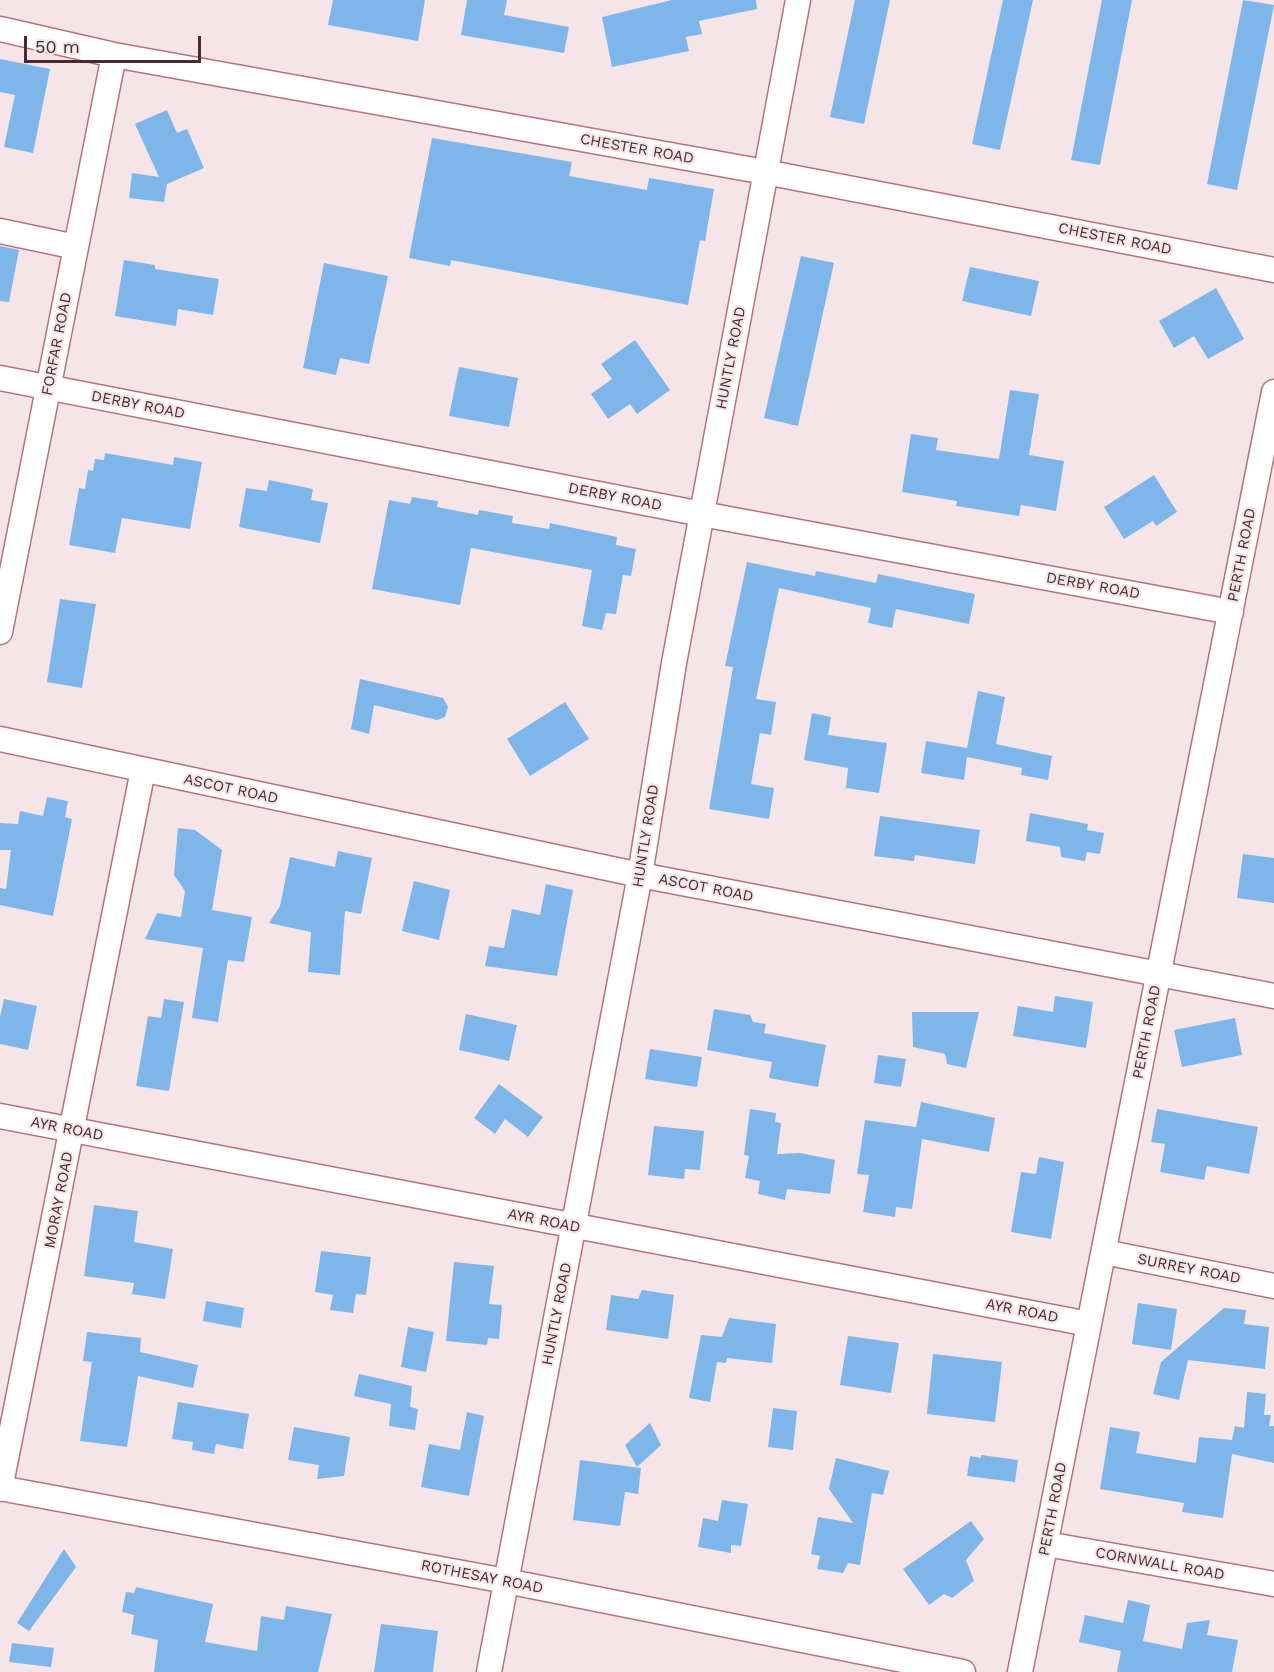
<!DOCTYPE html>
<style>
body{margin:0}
#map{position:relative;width:1274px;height:1672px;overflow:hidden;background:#f6e5e8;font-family:"Work Sans",sans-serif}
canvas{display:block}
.scale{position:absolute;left:24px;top:36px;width:177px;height:27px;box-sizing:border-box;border:3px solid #4a2a31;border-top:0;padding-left:8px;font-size:18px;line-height:21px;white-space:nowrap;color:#4a2a31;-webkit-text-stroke:4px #f6e5e8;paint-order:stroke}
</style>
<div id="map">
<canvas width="1274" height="1672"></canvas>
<div class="scale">50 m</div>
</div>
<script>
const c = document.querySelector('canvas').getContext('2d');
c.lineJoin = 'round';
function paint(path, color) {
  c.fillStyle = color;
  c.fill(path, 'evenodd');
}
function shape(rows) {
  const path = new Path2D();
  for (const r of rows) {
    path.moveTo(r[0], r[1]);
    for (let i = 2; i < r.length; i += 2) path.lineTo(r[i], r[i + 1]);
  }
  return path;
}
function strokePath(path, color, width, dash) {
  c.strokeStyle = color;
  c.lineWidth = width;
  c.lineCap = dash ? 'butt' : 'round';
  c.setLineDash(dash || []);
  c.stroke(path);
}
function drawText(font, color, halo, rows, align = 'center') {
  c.font = font + ' "Work Sans",sans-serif';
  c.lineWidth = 4.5;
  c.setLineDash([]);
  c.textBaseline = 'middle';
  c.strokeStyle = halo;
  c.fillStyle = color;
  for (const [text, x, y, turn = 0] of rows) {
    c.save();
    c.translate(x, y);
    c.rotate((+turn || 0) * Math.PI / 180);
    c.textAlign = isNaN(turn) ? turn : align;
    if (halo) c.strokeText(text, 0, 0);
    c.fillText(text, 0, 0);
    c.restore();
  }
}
paint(shape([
 [333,0,425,0,418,41,328,25],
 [467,0,507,0,504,15,569,27,564,53,461,35],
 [672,0,756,0,757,9,699,21,702,34,686,37,689,51,612,67,602,17],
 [855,0,890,0,864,124,830,117],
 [1003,0,1033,0,1000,150,972,144],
 [1102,0,1132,0,1100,165,1071,160],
 [1243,0,1274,5,1237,190,1207,184],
 [0,59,50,69,33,153,4,147,15,95,0,92],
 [167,110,177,133,187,129,204,168,167,184,164,202,129,198,132,173,159,177,135,124],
 [432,138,572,162,569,176,647,190,649,178,714,189,705,241,700,240,688,305,451,260,450,266,409,258],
 [0,246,19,250,9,302,0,301],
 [801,256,834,263,798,426,764,418],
 [124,260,155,265,155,269,219,279,213,315,178,309,176,326,115,316],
 [324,263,388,276,369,364,340,358,336,375,303,368],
 [970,267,1039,281,1031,316,962,301],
 [1216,288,1244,339,1208,359,1194,336,1174,348,1159,321],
 [635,340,670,390,637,414,630,404,608,419,591,394,612,379,601,364],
 [459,367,518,378,509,427,449,416],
 [1010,390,1039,394,1029,455,1064,461,1056,511,1021,505,1019,516,956,506,957,501,902,492,911,434,938,438,936,450,999,459],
 [105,453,173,465,174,457,202,462,190,529,122,518,115,553,69,545,79,488,85,489,88,470,93,471,95,459,104,460],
 [1154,475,1177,512,1156,526,1153,521,1124,539,1104,507],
 [269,480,313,489,311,500,328,503,320,543,239,527,246,488,267,491],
 [412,497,438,501,437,507,478,515,479,510,513,516,512,523,549,529,550,523,617,537,616,545,636,549,631,576,623,575,616,614,606,613,602,630,582,626,592,570,471,548,460,605,372,589,389,500,410,504],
 [747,562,815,576,816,571,876,583,878,574,975,594,969,624,896,609,892,628,868,623,871,608,779,588,756,699,776,702,771,735,760,733,751,784,774,788,769,819,709,809,733,667,725,666],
 [60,599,96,604,82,688,47,682],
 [360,679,443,698,448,707,445,717,437,720,374,705,369,734,351,729],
 [978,691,1005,697,996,744,1052,756,1048,780,1021,775,1022,768,967,757,964,780,921,773,926,741,967,748],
 [565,702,589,739,530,776,507,739],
 [812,713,831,717,828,735,887,743,879,793,846,788,848,768,804,760],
 [47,797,68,801,65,817,72,819,53,916,0,905,0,888,6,889,11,850,0,850,0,823,18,824,20,811,43,816],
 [1030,813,1088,824,1087,830,1104,833,1100,854,1087,852,1085,861,1061,857,1060,847,1026,841],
 [880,816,980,830,975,864,915,855,914,861,874,856],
 [178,828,195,830,222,850,212,910,252,917,244,962,228,960,218,1022,192,1018,203,948,145,939,157,913,181,917,185,891,174,875],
 [338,851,372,858,361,914,345,911,340,975,308,972,311,932,269,923,280,906,290,857,335,867],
 [1243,854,1274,858,1274,903,1237,898],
 [414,881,450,890,439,940,402,931],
 [546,884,573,890,557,976,485,966,489,946,504,948,512,909,540,915],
 [1055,996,1093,1002,1086,1048,1013,1036,1018,1006,1053,1012],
 [4,999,37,1006,28,1050,0,1044,0,1017],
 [164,999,184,1002,169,1091,136,1086,148,1016,161,1018],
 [714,1009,750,1015,753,1022,766,1024,764,1033,826,1045,818,1087,769,1078,772,1062,707,1050],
 [912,1012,979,1012,966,1068,947,1064,945,1054,913,1047],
 [466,1014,517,1025,509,1061,459,1050],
 [1235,1018,1242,1055,1182,1067,1174,1030],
 [650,1049,702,1057,697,1087,645,1079],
 [878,1055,906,1059,901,1087,874,1083],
 [499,1084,543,1117,528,1137,505,1119,495,1134,474,1118],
 [921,1102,995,1118,989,1152,922,1139,912,1209,896,1207,895,1217,863,1212,869,1175,857,1174,865,1120,916,1127],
 [750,1109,776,1113,775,1122,781,1123,777,1154,800,1153,835,1160,830,1194,787,1189,785,1200,758,1194,760,1181,745,1178,749,1156,744,1155],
 [1157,1109,1258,1127,1249,1174,1207,1166,1204,1180,1160,1172,1165,1144,1151,1142],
 [654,1126,704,1131,700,1170,685,1169,684,1179,648,1175],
 [1039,1157,1064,1162,1051,1239,1011,1232,1021,1172,1036,1174],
 [94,1205,138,1211,134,1242,173,1249,165,1299,132,1294,134,1283,84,1276],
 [321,1251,371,1257,366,1295,356,1294,353,1313,330,1310,333,1295,315,1292],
 [454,1262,494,1266,489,1304,502,1305,499,1339,488,1338,487,1345,446,1341],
 [642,1290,674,1295,668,1339,606,1330,611,1295,638,1299],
 [206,1301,244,1308,241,1328,203,1321],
 [1138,1303,1177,1309,1171,1350,1132,1344],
 [1224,1308,1246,1310,1244,1324,1269,1327,1265,1369,1188,1360,1179,1400,1153,1394,1161,1362],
 [729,1318,776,1324,772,1363,727,1358,726,1363,717,1362,710,1402,689,1398,701,1335,722,1337],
 [408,1327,434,1332,426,1372,401,1367],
 [87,1332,141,1338,140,1352,198,1365,193,1388,138,1376,127,1447,80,1441,92,1362,83,1361],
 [848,1336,899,1343,891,1393,840,1385],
 [933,1354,1002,1362,995,1422,927,1414],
 [359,1374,412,1386,410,1407,418,1409,415,1430,389,1426,391,1404,354,1396],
 [1247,1392,1266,1394,1264,1415,1271,1415,1269,1426,1274,1426,1274,1463,1232,1454,1223,1518,1182,1512,1184,1503,1100,1489,1110,1427,1140,1432,1136,1453,1196,1463,1199,1437,1232,1440,1235,1426,1244,1428],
 [178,1402,249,1414,243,1449,216,1444,214,1454,192,1450,193,1442,172,1439],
 [773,1408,797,1411,793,1450,768,1447],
 [467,1412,484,1416,469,1496,421,1487,429,1444,460,1450],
 [650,1423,661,1445,637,1467,625,1445],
 [294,1427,350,1437,344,1476,317,1479,319,1465,288,1460],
 [981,1455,1018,1460,1015,1482,967,1476,970,1456,981,1458],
 [836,1458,889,1471,883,1495,872,1493,860,1565,848,1563,843,1573,817,1569,820,1556,811,1554,818,1517,853,1523,829,1489],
 [580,1460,641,1468,638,1494,625,1492,620,1526,573,1520],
 [722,1500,748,1504,741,1546,731,1545,731,1553,698,1547,703,1518,718,1521],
 [971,1521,984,1539,966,1560,974,1581,952,1598,944,1594,929,1605,903,1569],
 [64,1549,76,1567,29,1631,17,1623],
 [136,1587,213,1604,205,1642,257,1651,261,1616,284,1620,286,1606,332,1614,318,1672,154,1672,158,1640,131,1634,134,1615,122,1612,126,1592,134,1593],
 [1128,1600,1150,1605,1143,1641,1182,1649,1187,1623,1210,1620,1207,1635,1238,1640,1232,1672,1117,1672,1121,1651,1079,1642,1085,1615,1123,1623],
 [381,1624,438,1631,433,1672,374,1672],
 [12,1643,54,1648,51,1667,9,1662]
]), '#7eb6e9');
const minor = shape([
 [0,29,114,55,765,172,1274,270],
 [0,231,76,247],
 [0,378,702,514,1231,612],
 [0,632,114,55],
 [0,739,640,875,1274,996],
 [0,1116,1089,1324],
 [1104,1252,1274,1286],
 [0,1488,506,1581,963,1672],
 [0,1489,143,770],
 [1046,1544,1274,1584],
 [489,1672,640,875,674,663,798,0],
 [1020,1672,1274,392]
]);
strokePath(minor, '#ba717f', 27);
strokePath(minor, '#fff', 24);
drawText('15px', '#4a2a31', '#f6e5e8', [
 ["CHESTER ROAD",637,149,10],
 ["CHESTER ROAD",1115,239,11],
 ["FORFAR ROAD",57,344,-79],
 ["HUNTLY ROAD",731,358,-79],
 ["DERBY ROAD",138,405,11],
 ["DERBY ROAD",615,497,11],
 ["PERTH ROAD",1242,555,-79],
 ["DERBY ROAD",1093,586,10],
 ["ASCOT ROAD",231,789,12],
 ["HUNTLY ROAD",646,836,-81],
 ["ASCOT ROAD",706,888,11],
 ["PERTH ROAD",1147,1032,-79],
 ["AYR ROAD",67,1129,11],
 ["MORAY ROAD",59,1200,-79],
 ["AYR ROAD",544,1221,11],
 ["SURREY ROAD",1189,1269,11],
 ["AYR ROAD",1022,1311,11],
 ["HUNTLY ROAD",557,1314,-79],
 ["PERTH ROAD",1053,1509,-79],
 ["CORNWALL ROAD",1160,1564,10],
 ["ROTHESAY ROAD",482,1577,11]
]);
</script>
